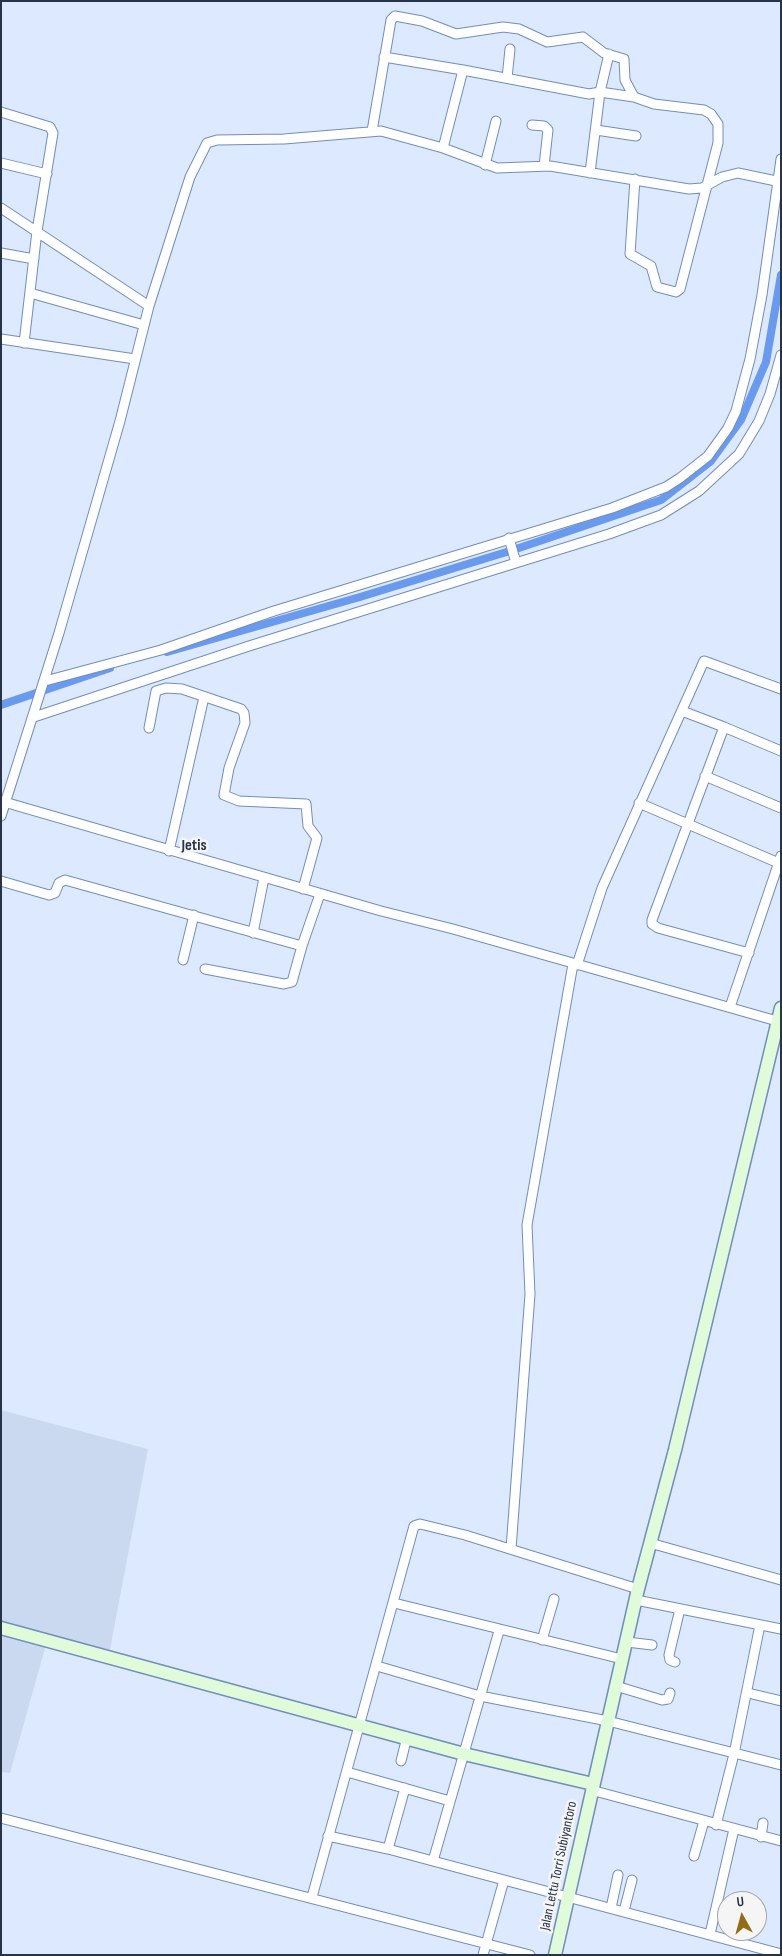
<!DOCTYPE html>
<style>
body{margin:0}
#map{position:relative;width:782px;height:1956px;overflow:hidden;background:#dde9fe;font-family:"Sofia Sans Condensed",sans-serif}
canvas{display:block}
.frame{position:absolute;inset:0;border:2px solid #273347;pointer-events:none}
.north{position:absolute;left:717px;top:1891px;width:50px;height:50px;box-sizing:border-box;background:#f5f5f5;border:1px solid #a3a7af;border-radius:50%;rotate:353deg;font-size:14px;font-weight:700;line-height:20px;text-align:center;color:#273347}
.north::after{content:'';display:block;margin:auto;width:18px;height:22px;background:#936c15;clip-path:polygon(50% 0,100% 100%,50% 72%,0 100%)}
</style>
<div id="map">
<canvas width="782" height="1956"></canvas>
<div class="frame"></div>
<div class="north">U</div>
</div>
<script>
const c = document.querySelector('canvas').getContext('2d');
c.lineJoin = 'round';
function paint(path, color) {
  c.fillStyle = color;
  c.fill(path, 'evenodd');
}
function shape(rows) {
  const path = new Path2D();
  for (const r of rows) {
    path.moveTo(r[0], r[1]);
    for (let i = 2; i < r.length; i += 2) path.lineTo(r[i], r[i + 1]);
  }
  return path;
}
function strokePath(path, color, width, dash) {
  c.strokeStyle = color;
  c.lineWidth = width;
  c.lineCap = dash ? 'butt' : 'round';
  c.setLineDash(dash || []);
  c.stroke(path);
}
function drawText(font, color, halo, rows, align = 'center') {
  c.font = font + ' "Sofia Sans Condensed",sans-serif';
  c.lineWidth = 5;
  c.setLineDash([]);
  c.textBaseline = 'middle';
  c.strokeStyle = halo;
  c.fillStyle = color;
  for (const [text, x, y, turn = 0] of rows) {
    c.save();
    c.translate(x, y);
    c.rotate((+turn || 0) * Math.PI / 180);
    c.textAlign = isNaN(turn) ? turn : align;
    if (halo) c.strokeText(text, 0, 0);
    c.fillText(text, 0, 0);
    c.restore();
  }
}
paint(shape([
 [1,1410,148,1449,108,1660,47,1641,10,1773,1,1772]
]), '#cbd9f0');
strokePath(shape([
 [167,652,360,597,513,550,661,500,711,461,741,420,766,362,781,275],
 [1,705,110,668]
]), '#6a9aee', 8);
const minor = shape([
 [609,54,600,92,634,97],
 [384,57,463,70],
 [507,78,510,49],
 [1,112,50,127,53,133,37,231,24,343],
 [532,125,544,126,548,130,544,166],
 [596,130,636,136],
 [372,131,389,32,391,20,395,16,422,21,456,34,503,27,519,29,547,42,583,37,604,53,624,59,625,80,634,97,654,104,704,110,711,114,718,124,718,143,680,289,676,292,657,287,651,266,630,254,635,179],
 [443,148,463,70,589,94,600,92,590,173],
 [1,163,47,174],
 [485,165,496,121],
 [1,208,149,306],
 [1,253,34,259],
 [30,293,144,325],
 [1,339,135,359],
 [509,538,516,563],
 [45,681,161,650,274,611,612,508,666,487,680,478,708,456,728,428,736,411,750,359,762,295,781,159],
 [682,711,724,727],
 [34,717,249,646,609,534,661,515,699,491,739,454,759,421,770,394,781,355],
 [149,728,156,691,166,688,182,689,241,709,244,713,245,723,229,768,224,795,239,801,306,804,308,826,317,838,303,889],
 [705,776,781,808],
 [1,801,381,911,453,929,777,1021],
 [639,803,781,864],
 [1,816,59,633,120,421,149,306,190,177,207,143,217,140,284,139,381,131,443,148,497,168,550,166,689,189,702,188,722,177,738,173,781,182],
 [169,851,204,697],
 [1,881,49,895,55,893,59,883,65,880,302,946],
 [253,933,264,878],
 [749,953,658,928,652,924,652,920,724,727,781,751],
 [183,960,194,915],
 [577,965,602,888,704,661,781,689],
 [205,969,284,984,292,982,302,946,320,894],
 [730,1007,781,856],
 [650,1543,781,1580],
 [511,1549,530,1294,527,1225,573,964],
 [636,1600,781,1629],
 [394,1603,622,1659],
 [542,1640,554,1599],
 [627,1642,652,1645],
 [675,1662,670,1660,669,1655,680,1609],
 [377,1666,480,1696,608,1721,781,1765],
 [616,1686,662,1700,668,1699,670,1693],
 [748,1693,781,1701],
 [401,1761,407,1737],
 [347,1772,450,1801],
 [591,1790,781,1841],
 [1,1818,530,1955],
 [716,1825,734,1754,760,1625],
 [328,1836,388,1849,781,1954],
 [761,1837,763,1823],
 [388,1849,405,1788],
 [694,1856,704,1821],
 [433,1861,499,1631],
 [312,1897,414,1526,420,1524,465,1535,638,1589],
 [611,1908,618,1875],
 [624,1911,632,1880],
 [710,1934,734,1829],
 [483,1955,504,1880]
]);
const secondary = shape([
 [1,1628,464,1754,593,1784],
 [555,1955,638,1589,675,1450,781,1008]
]);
strokePath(minor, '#728dbd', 11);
strokePath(secondary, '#728dbd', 15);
strokePath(minor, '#fff', 9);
strokePath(secondary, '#dffbda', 12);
drawText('14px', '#273347', '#f5f5f5', [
 ["Jalan Lettu Torri Subiyantoro",559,1866,-78]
]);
drawText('bold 16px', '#273347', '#f5f5f5', [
 ["Jetis",194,846]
]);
</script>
